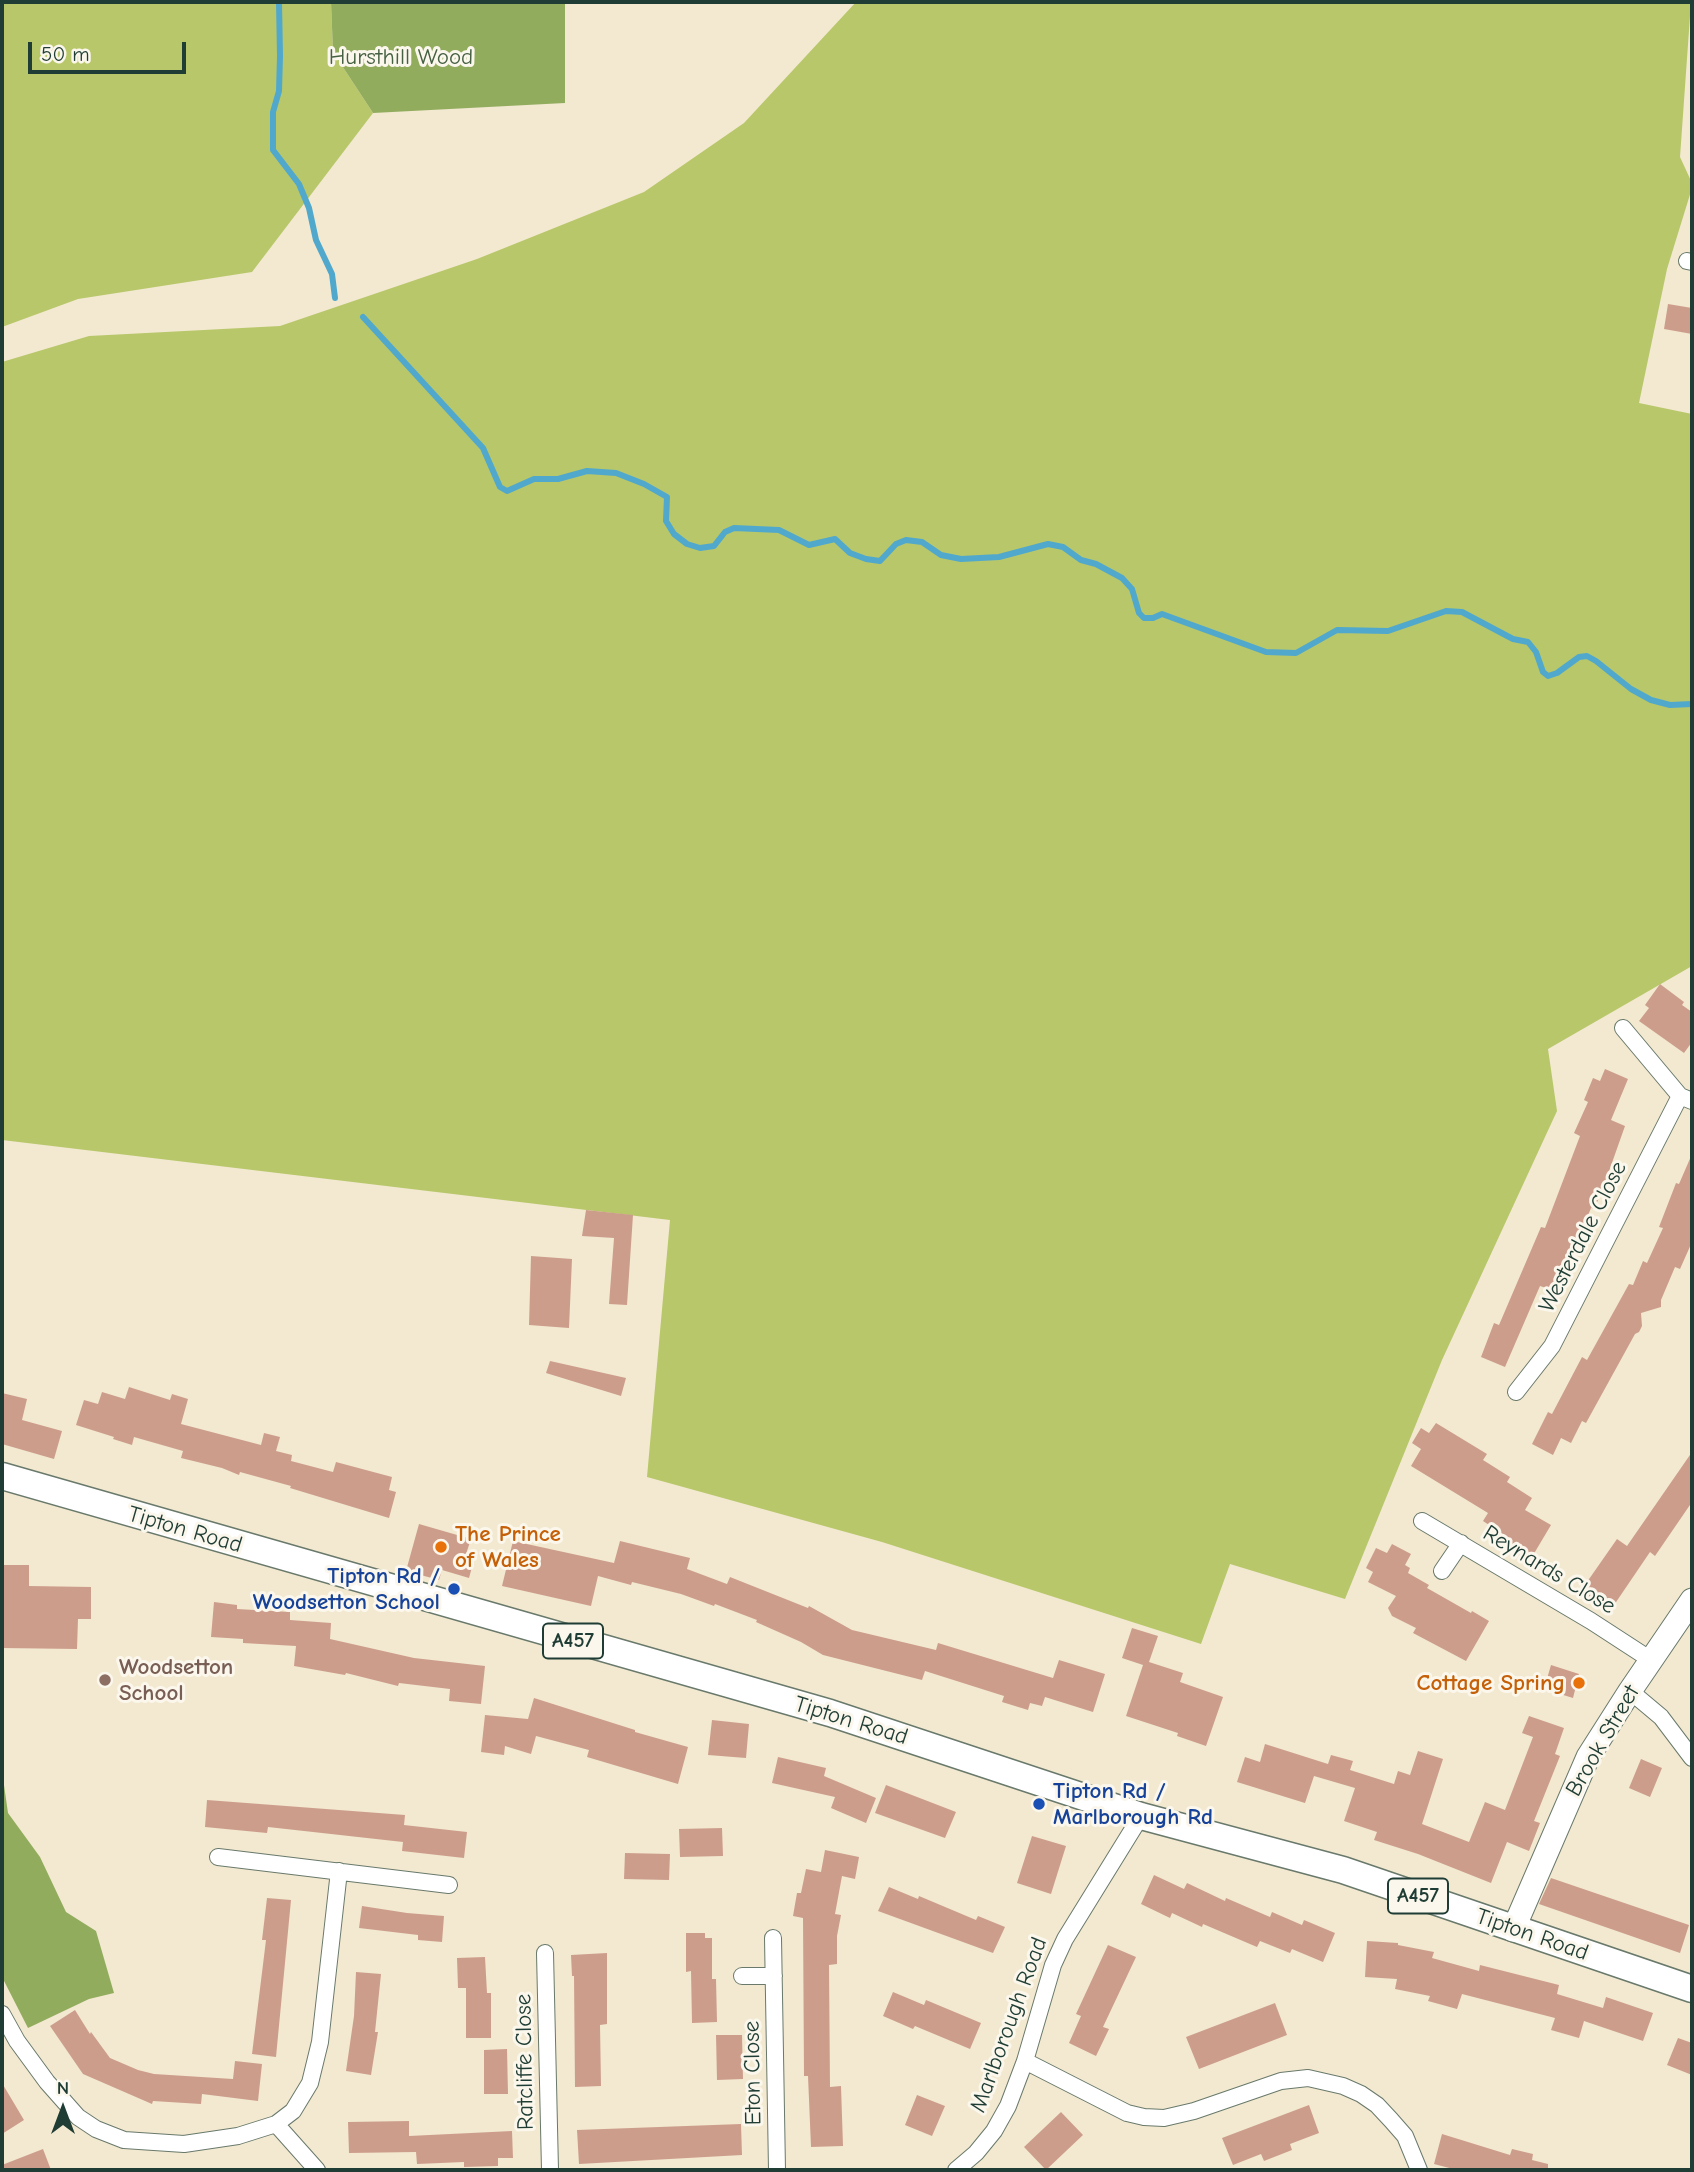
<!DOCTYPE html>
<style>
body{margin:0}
#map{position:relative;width:1694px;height:2172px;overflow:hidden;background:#f2e9d0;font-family:"Comic Neue",sans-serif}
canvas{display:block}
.frame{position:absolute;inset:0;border:4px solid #1f3d34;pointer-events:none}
.north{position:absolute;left:28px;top:2074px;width:70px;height:70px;-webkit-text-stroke:5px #fbf7ec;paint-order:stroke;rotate:0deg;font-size:19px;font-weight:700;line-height:28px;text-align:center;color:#1f3d34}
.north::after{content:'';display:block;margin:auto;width:24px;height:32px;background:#1f3d34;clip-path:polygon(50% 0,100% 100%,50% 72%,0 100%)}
.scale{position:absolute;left:28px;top:42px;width:158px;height:32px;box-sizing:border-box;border:4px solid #1f3d34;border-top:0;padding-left:9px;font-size:21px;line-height:24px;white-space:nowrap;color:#1f3d34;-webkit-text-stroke:5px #fbf7ec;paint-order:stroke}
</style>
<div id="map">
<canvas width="1694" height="2172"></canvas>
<div class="frame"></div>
<div class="north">N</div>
<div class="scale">50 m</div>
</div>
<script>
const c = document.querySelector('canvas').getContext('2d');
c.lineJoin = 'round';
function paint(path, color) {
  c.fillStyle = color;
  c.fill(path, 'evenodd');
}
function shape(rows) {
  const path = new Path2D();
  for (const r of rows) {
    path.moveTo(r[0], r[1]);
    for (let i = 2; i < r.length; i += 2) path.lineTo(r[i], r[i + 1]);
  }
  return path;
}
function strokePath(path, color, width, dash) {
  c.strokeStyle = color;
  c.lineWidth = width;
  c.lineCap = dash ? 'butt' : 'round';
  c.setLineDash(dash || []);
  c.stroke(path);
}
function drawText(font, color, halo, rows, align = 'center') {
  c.font = font + ' "Comic Neue",sans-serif';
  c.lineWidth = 6;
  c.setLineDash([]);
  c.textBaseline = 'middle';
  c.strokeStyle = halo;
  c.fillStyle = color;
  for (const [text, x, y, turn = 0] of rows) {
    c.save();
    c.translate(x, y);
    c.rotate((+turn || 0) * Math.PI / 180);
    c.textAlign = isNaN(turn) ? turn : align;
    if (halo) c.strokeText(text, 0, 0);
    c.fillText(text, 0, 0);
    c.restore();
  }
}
paint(shape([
 [2,2,331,2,333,52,373,113,252,272,78,299,2,327],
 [856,2,1691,2,1680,157,1692,183,1692,188,1667,269,1639,403,1692,414,1692,966,1548,1049,1557,1111,1442,1360,1345,1599,1230,1564,1201,1644,882,1542,647,1477,670,1220,2,1140,2,362,89,336,280,326,477,259,644,192,744,123]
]), '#b8c76a');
paint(shape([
 [331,2,565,2,565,103,373,113,333,52],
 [2,1771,8,1813,40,1857,66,1912,96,1931,114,1993,89,1999,28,2028,2,1977]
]), '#92ac5e');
strokePath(shape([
 [279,2,280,56,279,91,273,112,273,150,299,184,309,208,316,240,332,274,335,298],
 [363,317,483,448,500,487,507,491,534,479,558,479,587,471,616,473,644,484,667,497,666,521,674,534,687,544,700,548,714,546,725,532,734,528,779,530,809,545,835,539,850,553,866,559,880,561,896,544,906,540,922,542,941,555,961,559,999,557,1048,544,1063,547,1081,560,1096,564,1122,578,1132,589,1139,613,1144,618,1153,618,1162,614,1266,652,1296,653,1337,630,1388,631,1446,611,1462,612,1513,639,1528,642,1536,652,1543,672,1548,676,1557,673,1579,657,1587,656,1596,661,1631,689,1651,700,1670,705,1692,704]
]), '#51a8cd', 6);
paint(shape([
 [1668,304,1692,308,1692,334,1664,329],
 [1660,984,1684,1002,1682,1005,1692,1012,1692,1042,1684,1053,1639,1021,1649,1008,1645,1005],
 [1605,1069,1628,1079,1611,1120,1625,1126,1602,1191,1594,1209,1591,1208,1580,1236,1577,1235,1565,1264,1562,1263,1552,1290,1540,1286,1505,1367,1481,1357,1494,1323,1499,1325,1541,1227,1545,1228,1580,1136,1574,1133,1588,1102,1584,1100,1593,1078,1600,1081],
 [1692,1154,1692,1242,1680,1269,1675,1267,1661,1300,1661,1307,1641,1313,1642,1326,1639,1332,1635,1334,1586,1423,1582,1421,1571,1443,1561,1438,1553,1455,1532,1444,1548,1412,1552,1414,1582,1357,1587,1360,1629,1284,1633,1285,1643,1261,1647,1263,1663,1228,1659,1227,1676,1183,1679,1184],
 [586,1210,633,1215,627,1305,609,1304,614,1238,582,1236],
 [531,1256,572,1259,569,1328,529,1325],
 [550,1361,626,1378,621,1396,546,1373],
 [129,1387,170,1400,172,1394,188,1399,181,1424,261,1445,264,1433,280,1437,276,1451,292,1455,291,1461,333,1472,336,1462,392,1477,389,1490,396,1492,389,1518,290,1488,291,1486,240,1472,239,1475,222,1468,181,1458,183,1451,134,1437,132,1445,113,1439,114,1437,76,1425,84,1400,98,1404,102,1392,125,1399],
 [2,1393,27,1399,22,1420,62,1431,54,1459,2,1444],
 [1436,1423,1487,1454,1483,1460,1510,1477,1507,1482,1532,1498,1525,1510,1551,1525,1529,1562,1507,1548,1512,1540,1483,1521,1488,1513,1411,1466,1421,1449,1412,1443,1421,1428,1429,1433],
 [1692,1452,1692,1502,1655,1556,1650,1552,1610,1611,1580,1592,1617,1539,1627,1546],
 [419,1524,471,1539,466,1554,475,1556,469,1578,442,1570,439,1580,406,1571],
 [513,1541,614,1563,620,1541,690,1558,687,1569,727,1584,730,1577,808,1608,809,1606,852,1630,936,1650,938,1643,1053,1678,1059,1660,1105,1674,1093,1712,1045,1697,1042,1706,1030,1703,1028,1710,1002,1702,1004,1696,925,1671,922,1680,823,1655,801,1642,756,1622,757,1620,715,1604,714,1606,681,1594,632,1582,631,1585,598,1576,591,1606,502,1586],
 [1392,1544,1411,1554,1405,1565,1410,1568,1408,1573,1429,1585,1427,1588,1471,1613,1472,1611,1489,1621,1466,1661,1413,1633,1416,1628,1392,1616,1388,1608,1396,1596,1368,1582,1373,1572,1366,1568,1376,1548,1387,1553],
 [2,1565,29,1565,29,1586,91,1587,91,1619,78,1619,77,1649,2,1648],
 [214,1602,237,1605,237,1609,290,1612,290,1620,331,1623,330,1639,414,1658,485,1666,481,1704,449,1701,450,1689,399,1683,398,1686,346,1673,345,1675,294,1666,296,1646,243,1643,243,1639,211,1637],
 [1132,1628,1158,1636,1149,1662,1183,1673,1180,1682,1223,1697,1206,1746,1177,1736,1178,1733,1126,1716,1143,1665,1122,1658],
 [1551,1665,1579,1674,1573,1698,1544,1689],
 [534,1698,635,1730,635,1732,688,1747,678,1784,587,1757,589,1750,536,1736,531,1754,505,1746,504,1755,481,1752,485,1715,528,1719],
 [1529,1716,1564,1728,1555,1754,1560,1756,1534,1821,1540,1823,1529,1851,1507,1842,1491,1883,1418,1854,1374,1840,1377,1832,1344,1821,1355,1788,1314,1776,1305,1803,1237,1782,1245,1757,1260,1762,1265,1744,1328,1764,1331,1755,1353,1761,1350,1770,1394,1784,1398,1771,1410,1775,1418,1751,1443,1759,1422,1824,1469,1842,1485,1802,1505,1810,1533,1737,1522,1733],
 [712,1720,749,1724,746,1758,708,1755],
 [778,1757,826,1768,824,1776,876,1798,866,1823,831,1808,835,1797,772,1783],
 [1641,1759,1662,1768,1650,1797,1629,1788],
 [886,1785,956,1812,945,1838,875,1813],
 [207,1800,405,1815,404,1825,467,1832,464,1858,402,1851,403,1842,268,1827,267,1833,205,1827],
 [722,1828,723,1856,680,1857,679,1829],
 [1032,1836,1066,1846,1051,1894,1017,1883],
 [825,1850,859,1857,855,1879,842,1876,835,1914,841,1915,837,1936,837,1964,829,1965,830,2087,841,2086,843,2146,811,2147,808,2076,804,2076,803,1918,793,1916,797,1893,801,1893,806,1869,821,1872],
 [625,1853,670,1854,669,1880,624,1879],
 [1154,1875,1184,1889,1187,1883,1225,1901,1226,1898,1270,1917,1272,1912,1302,1925,1304,1920,1335,1933,1323,1962,1292,1949,1290,1953,1260,1941,1257,1947,1203,1924,1202,1927,1172,1913,1170,1918,1141,1904],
 [1551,1878,1689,1925,1680,1953,1539,1904],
 [889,1887,918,1899,919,1896,976,1920,978,1916,1005,1927,993,1953,878,1911],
 [267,1898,291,1900,276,2057,252,2054,266,1940,262,1940],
 [362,1906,407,1913,444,1916,442,1942,418,1940,418,1935,359,1928],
 [686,1933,705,1933,705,1938,712,1938,712,1979,716,1979,717,2022,692,2023,691,1971,686,1972],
 [1367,1941,1398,1943,1398,1945,1434,1952,1432,1958,1479,1971,1480,1965,1559,1985,1557,1994,1603,2008,1606,1997,1653,2013,1643,2041,1584,2021,1579,2038,1551,2030,1555,2018,1462,1994,1457,2009,1428,2001,1430,1996,1395,1989,1397,1979,1365,1977],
 [1108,1945,1136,1957,1103,2027,1109,2029,1096,2056,1069,2043,1081,2016,1076,2014],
 [607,1953,607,2024,600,2025,601,2086,575,2087,574,1976,572,1976,571,1955],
 [485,1957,487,1993,491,1993,491,2038,466,2038,466,1988,458,1988,457,1958],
 [356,1972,381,1974,375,2032,378,2032,371,2075,346,2071,354,2016],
 [893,1992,924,2005,926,2000,981,2023,970,2049,915,2026,913,2029,883,2016],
 [1275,2003,1287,2035,1199,2069,1186,2037],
 [75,2010,90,2034,91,2032,110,2058,138,2070,154,2074,233,2079,235,2061,262,2064,258,2101,202,2094,201,2104,153,2101,152,2104,83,2074,50,2026],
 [716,2035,742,2035,743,2079,717,2080],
 [1678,2038,1692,2043,1692,2075,1667,2065],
 [507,2049,508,2094,484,2094,484,2050],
 [2,2083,24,2120,2,2134],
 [917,2095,945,2106,932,2136,905,2125],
 [1309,2105,1319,2133,1290,2144,1292,2150,1264,2161,1261,2154,1233,2165,1222,2138],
 [1061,2112,1083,2135,1046,2170,1024,2147],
 [409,2121,409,2136,512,2131,513,2158,498,2158,498,2166,464,2167,464,2162,417,2164,416,2152,349,2153,348,2122],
 [741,2124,742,2155,579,2164,577,2130],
 [1442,2134,1510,2155,1512,2149,1533,2154,1532,2160,1548,2164,1548,2170,1457,2170,1434,2164],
 [43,2149,51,2170,2,2170,2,2165]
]), '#cd9d8c');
const street = shape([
 [1687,261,1692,262],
 [1623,1028,1680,1096,1692,1101],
 [1516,1392,1552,1346,1680,1096],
 [1422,1521,1591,1621,1651,1660],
 [1442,1571,1461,1543],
 [1630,1691,1661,1717,1692,1758],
 [218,1857,449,1885],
 [773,1938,777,2170],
 [545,1953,550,2170],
 [742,1976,774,1976],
 [2,2014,17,2041,47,2082,78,2117,96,2129,124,2140,184,2144,238,2136,276,2124],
 [1025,2061,1127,2113,1144,2117,1164,2118,1194,2111,1281,2081,1308,2078,1343,2086,1361,2094,1377,2105,1391,2120,1405,2136,1419,2170],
 [317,2170,276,2124,293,2111,310,2083,320,2042,339,1871],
 [956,2170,976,2153,994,2131,1008,2106,1025,2061,1053,1965,1065,1939,1141,1816]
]);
const secondary = shape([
 [1513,1930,1588,1757,1630,1691,1692,1600]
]);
const primary = shape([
 [2,1476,830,1713,1141,1816,1343,1870,1692,1989]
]);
strokePath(street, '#69796b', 18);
strokePath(secondary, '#69796b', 25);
strokePath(primary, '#69796b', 29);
strokePath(street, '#fff', 16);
strokePath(secondary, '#fff', 23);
strokePath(primary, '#fff', 26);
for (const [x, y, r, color] of [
 [441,1547,7,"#e8710a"],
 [454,1589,7,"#1a4fb4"],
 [105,1680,7,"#8d6e63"],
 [1579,1683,7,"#e8710a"],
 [1039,1804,7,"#1a4fb4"]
]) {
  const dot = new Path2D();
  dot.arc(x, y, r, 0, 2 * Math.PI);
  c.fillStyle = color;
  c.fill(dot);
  strokePath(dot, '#fbf7ec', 2.5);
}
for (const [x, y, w] of [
 [573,1641,60],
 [1418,1896,60]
]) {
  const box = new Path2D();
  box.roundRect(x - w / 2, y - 17.5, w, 35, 5);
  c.fillStyle = '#fbf7ec';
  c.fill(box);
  strokePath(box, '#1f3d34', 2);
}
drawText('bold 21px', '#1f3d34', null, [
 ["A457",573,1641],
 ["A457",1418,1896]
]);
drawText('23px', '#456042', '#fbf7ec', [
 ["Hursthill Wood",401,57]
]);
drawText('23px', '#1f3d34', '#fbf7ec', [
 ["Westerdale Close",1583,1237,-63],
 ["Tipton Road",185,1530,16],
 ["Reynards Close",1549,1570,31],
 ["Tipton Road",851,1721,17],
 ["Brook Street",1603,1741,-60],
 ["Tipton Road",1532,1935,19],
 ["Marlborough Road",1009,2025,-70],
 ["Ratcliffe Close",525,2062,-91],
 ["Eton Close",753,2073,-91]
]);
drawText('bold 23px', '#c56008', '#fbf7ec', [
 ["The Prince",455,1534],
 ["of Wales",455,1560],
 ["Cottage Spring",1565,1683,"right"]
], 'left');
drawText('bold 23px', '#164399', '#fbf7ec', [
 ["Tipton Rd /",440,1576],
 ["Woodsetton School",440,1602],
 ["Tipton Rd /",1053,1791,"left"],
 ["Marlborough Rd",1053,1817,"left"]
], 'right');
drawText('bold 23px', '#785e54', '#fbf7ec', [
 ["Woodsetton",119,1667],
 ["School",119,1693]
], 'left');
</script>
